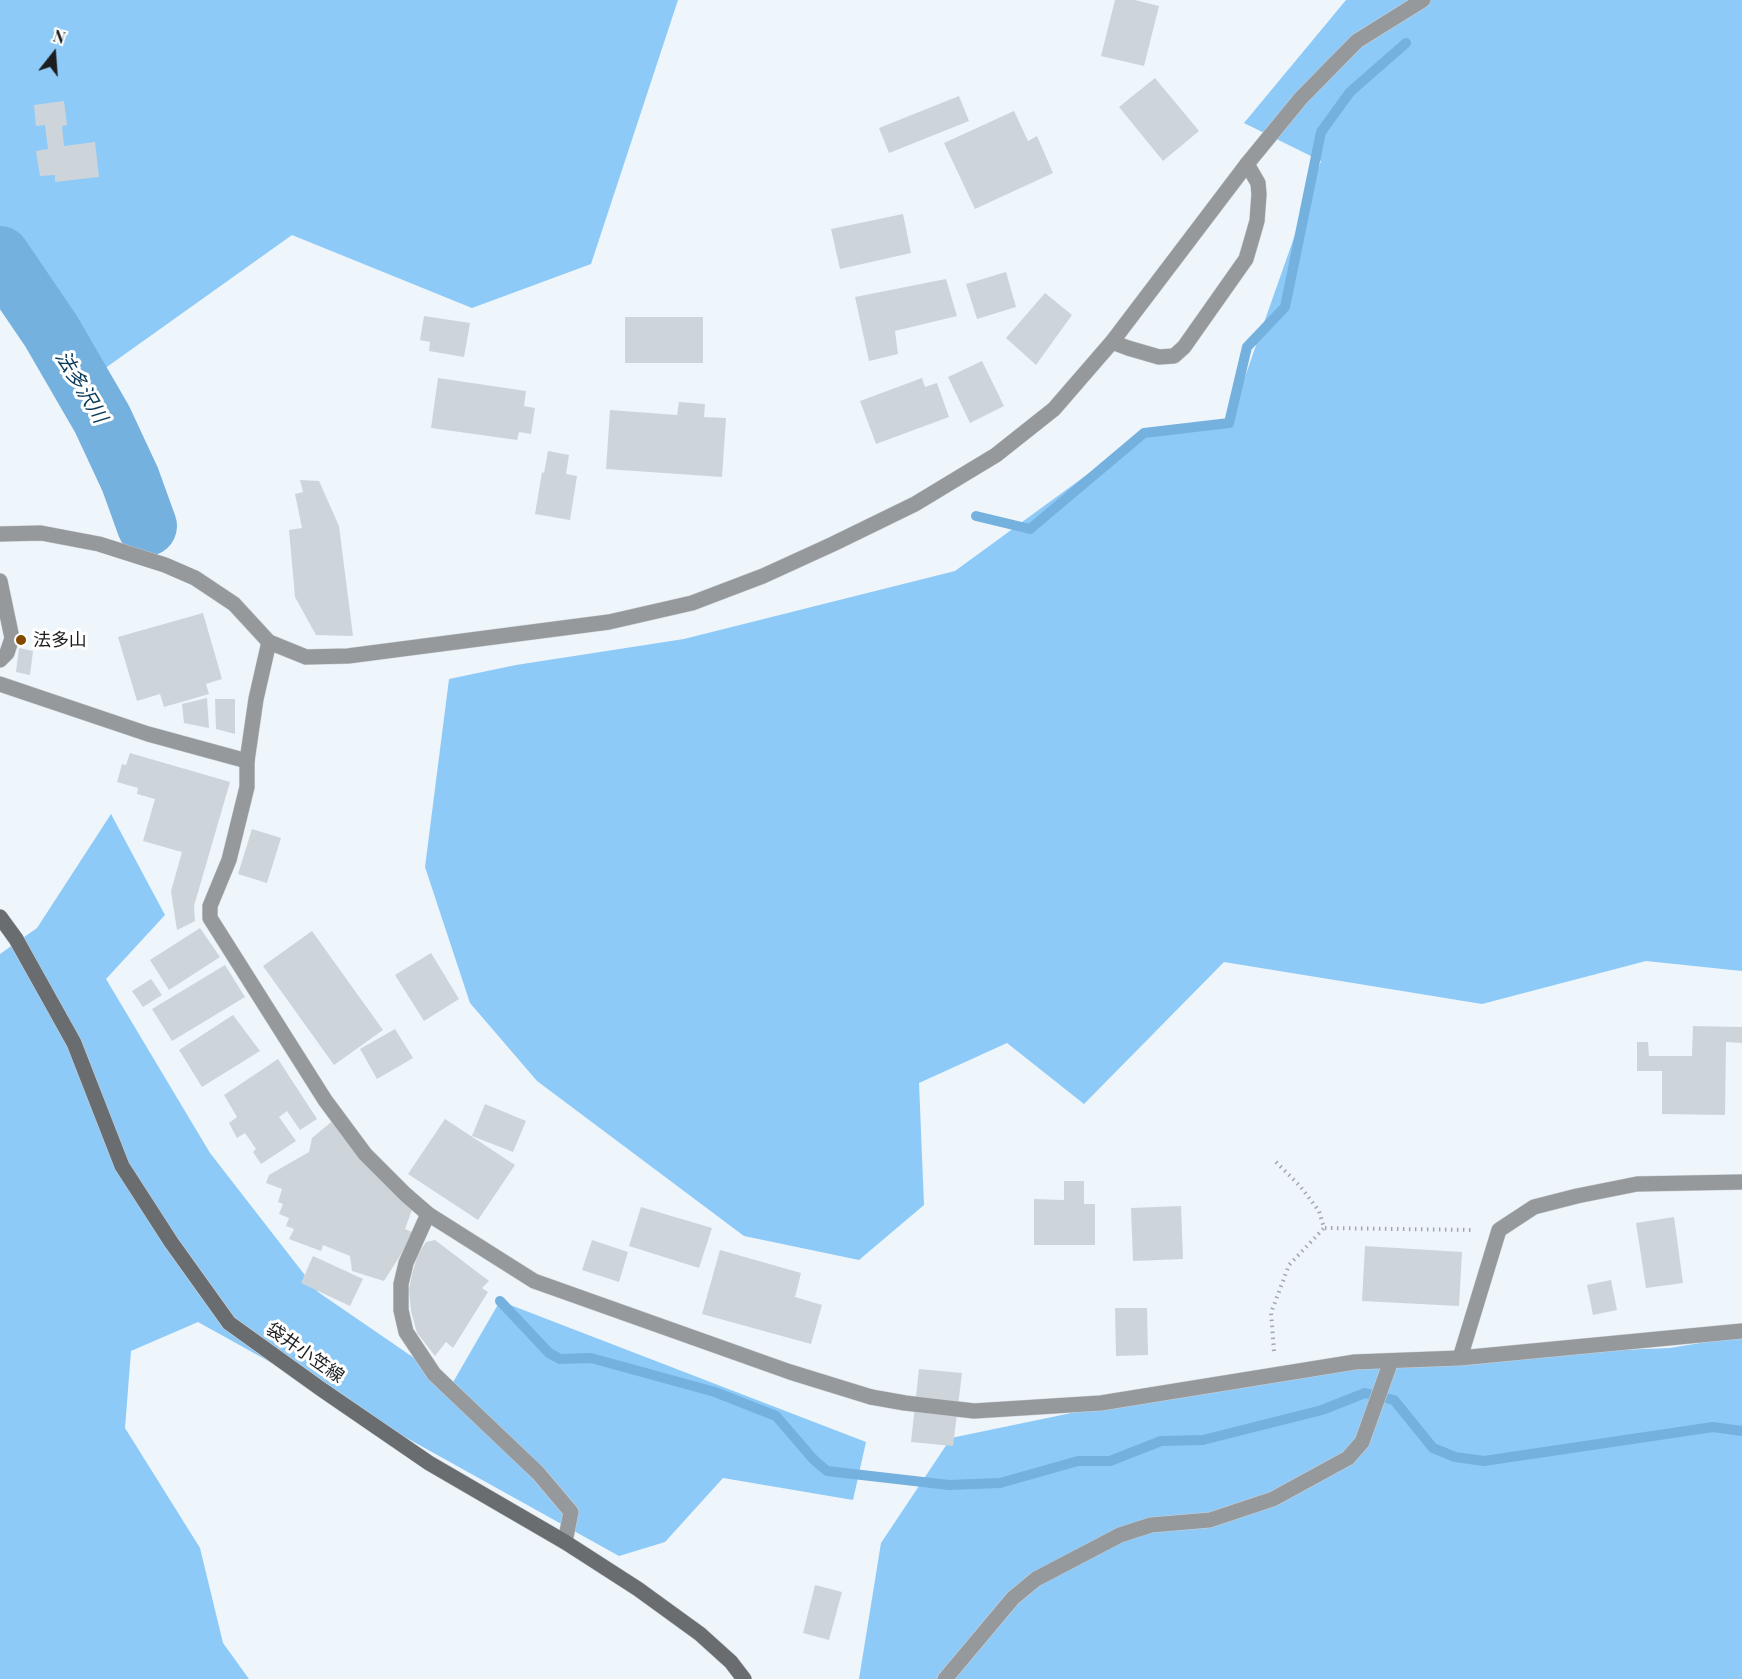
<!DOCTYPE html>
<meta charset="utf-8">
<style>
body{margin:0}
#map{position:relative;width:1742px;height:1679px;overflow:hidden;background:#eef5fb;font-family:"Playfair Display",serif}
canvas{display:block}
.north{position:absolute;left:24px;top:24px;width:60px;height:60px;-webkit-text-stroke:4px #fff;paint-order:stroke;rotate:17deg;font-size:16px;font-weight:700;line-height:24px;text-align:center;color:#1b1d1f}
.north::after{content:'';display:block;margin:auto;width:21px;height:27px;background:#1b1d1f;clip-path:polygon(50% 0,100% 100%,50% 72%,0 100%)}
</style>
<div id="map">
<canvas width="1742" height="1679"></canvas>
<div class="north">N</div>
</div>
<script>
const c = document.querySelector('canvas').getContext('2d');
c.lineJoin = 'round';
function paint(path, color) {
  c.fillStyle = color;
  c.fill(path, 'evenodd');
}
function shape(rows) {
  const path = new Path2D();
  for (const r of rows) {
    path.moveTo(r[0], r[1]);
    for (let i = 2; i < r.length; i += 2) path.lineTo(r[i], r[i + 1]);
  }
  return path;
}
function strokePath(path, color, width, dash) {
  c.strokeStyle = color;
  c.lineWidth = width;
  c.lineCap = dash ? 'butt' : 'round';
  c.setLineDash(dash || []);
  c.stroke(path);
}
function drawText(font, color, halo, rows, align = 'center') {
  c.font = font + ' "Playfair Display","Noto Sans JP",serif';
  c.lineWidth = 6;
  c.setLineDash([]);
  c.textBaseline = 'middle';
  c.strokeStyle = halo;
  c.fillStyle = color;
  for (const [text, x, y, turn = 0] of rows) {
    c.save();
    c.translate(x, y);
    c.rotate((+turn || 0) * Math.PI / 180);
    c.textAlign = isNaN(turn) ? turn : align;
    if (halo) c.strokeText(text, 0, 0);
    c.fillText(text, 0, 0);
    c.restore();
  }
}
paint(shape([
 [0,0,678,0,591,264,472,308,292,235,97,374,0,238],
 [1346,0,1742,0,1742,971,1646,961,1482,1004,1224,962,1084,1104,1007,1043,919,1083,924,1205,859,1260,744,1236,537,1081,470,1003,425,867,449,679,516,665,684,639,955,571,1144,433,1229,422,1321,161,1244,123],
 [111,814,165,915,106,979,210,1153,318,1292,452,1384,500,1301,866,1442,853,1500,723,1478,665,1542,619,1556,198,1322,131,1351,125,1428,200,1548,223,1643,249,1679,0,1679,0,954,37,928],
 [1742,1336,1742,1679,859,1679,881,1543,951,1438,1317,1362,1670,1348]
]), '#8dcaf8');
strokePath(shape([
 [976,516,1030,529,1144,433,1229,423,1247,347,1285,307,1321,132,1350,92,1406,43],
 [500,1301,549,1353,560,1359,591,1358,715,1392,776,1416,814,1460,827,1471,949,1485,1000,1483,1078,1461,1110,1461,1161,1441,1203,1440,1322,1410,1365,1393,1394,1400,1433,1448,1455,1457,1484,1461,1713,1427,1742,1431]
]), '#75b1df', 10);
strokePath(shape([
 [0,256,51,331,102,419,130,479,147,526]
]), '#75b1df', 60);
paint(shape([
 [1115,0,1135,0,1159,6,1144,66,1101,56],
 [1155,78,1199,131,1163,161,1119,107],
 [959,96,969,121,889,153,879,128],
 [64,101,67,125,62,126,64,146,95,142,99,177,55,182,55,175,40,176,36,151,48,149,45,125,36,126,34,105],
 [1014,111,1028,141,1037,136,1053,173,975,209,944,143],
 [903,214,911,253,840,269,831,229],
 [1006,272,1016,307,977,319,966,284],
 [946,279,957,316,895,331,898,354,869,361,855,297],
 [1045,293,1072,315,1036,365,1006,338],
 [424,316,470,323,464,357,429,351,430,342,420,340],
 [625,317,703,317,703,363,625,363],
 [982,361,1004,406,970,423,948,377],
 [438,378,526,391,524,406,535,408,531,434,519,432,517,440,431,428],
 [922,378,925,387,937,383,949,417,876,444,860,401],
 [679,402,705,404,704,417,726,418,722,477,606,469,610,410,677,415],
 [548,451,569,455,566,474,577,476,570,520,535,514,542,472,544,473],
 [300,480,319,481,339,526,353,636,316,635,295,597,289,530,302,528,295,494,303,492],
 [203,613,222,679,206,684,209,694,164,707,160,694,137,701,118,637],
 [19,648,33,651,30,675,16,672],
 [207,698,209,728,184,723,182,704],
 [215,699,235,699,235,734,216,729],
 [130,753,230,782,194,906,195,921,177,930,171,891,182,852,143,841,155,799,137,794,138,788,117,782,122,764,126,765],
 [252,829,281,838,267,883,238,874],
 [200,928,220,957,169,990,150,960],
 [312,931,383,1030,334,1065,263,966],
 [431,953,459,999,424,1021,395,975],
 [225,965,245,997,172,1041,152,1009],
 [151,979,162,995,143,1007,132,991],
 [233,1015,260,1051,202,1087,179,1050],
 [1693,1026,1742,1027,1742,1043,1726,1042,1725,1115,1662,1114,1662,1071,1637,1071,1637,1042,1648,1042,1649,1056,1692,1056],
 [395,1029,413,1058,377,1079,360,1049],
 [278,1059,317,1119,300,1130,287,1111,279,1117,296,1141,261,1164,253,1152,256,1149,245,1133,237,1138,229,1123,237,1117,224,1095],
 [485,1104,526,1121,513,1152,472,1136],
 [336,1118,374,1167,412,1210,405,1229,412,1232,405,1248,384,1281,352,1271,350,1256,323,1245,321,1251,289,1239,294,1229,286,1226,289,1218,279,1214,283,1204,278,1202,282,1189,266,1183,269,1175,309,1152,312,1138],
 [445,1119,515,1165,478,1220,408,1174],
 [1064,1181,1084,1181,1084,1204,1095,1204,1095,1245,1034,1245,1034,1199,1064,1200],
 [1181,1206,1183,1259,1133,1261,1131,1208],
 [641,1207,712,1228,699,1268,629,1246],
 [1674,1217,1683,1283,1646,1288,1636,1223],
 [435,1240,489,1281,482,1288,488,1292,453,1348,446,1342,435,1356,417,1333,411,1311,409,1289,412,1274,418,1254,426,1242],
 [592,1240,628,1252,619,1282,582,1270],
 [1365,1246,1462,1252,1459,1306,1362,1301],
 [720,1250,801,1273,795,1297,822,1305,811,1344,702,1314],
 [313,1256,363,1279,350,1306,301,1283],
 [1611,1280,1617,1310,1593,1315,1587,1285],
 [1115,1308,1147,1308,1148,1355,1116,1356],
 [919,1369,962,1373,953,1446,911,1442],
 [815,1585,842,1592,829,1640,803,1633]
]), '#ced5da');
const service = shape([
 [1112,342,1128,348,1159,357,1174,356,1184,347,1246,259,1257,221,1259,194,1258,183,1247,164],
 [0,581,12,638,7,653,0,660],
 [0,684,148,734,247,761],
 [428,1214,406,1263,401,1284,401,1310,406,1332,434,1374,538,1473,571,1512,565,1542],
 [1460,1358,1499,1230,1534,1207,1577,1196,1637,1184,1742,1182],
 [871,1397,905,1403,974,1411,1101,1403,1355,1362,1460,1358,1742,1331]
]);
const minor = shape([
 [269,642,256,699,247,761,247,787,229,860,210,906,210,918,325,1100,365,1154,405,1194,428,1214,534,1281,790,1372,871,1397],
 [945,1679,1013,1598,1036,1579,1120,1535,1151,1525,1210,1520,1273,1499,1348,1458,1362,1442,1391,1361]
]);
const tertiary = shape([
 [0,534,41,533,99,544,165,565,195,578,234,604,269,642,306,657,348,656,609,622,692,603,763,576,833,544,915,504,996,455,1054,409,1112,342,1247,164,1301,98,1357,41,1423,0]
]);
const secondary = shape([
 [0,917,16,939,74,1043,122,1166,171,1242,229,1323,321,1389,429,1463,565,1542,638,1589,700,1634,731,1662,744,1679]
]);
strokePath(service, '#ccd2d8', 16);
strokePath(minor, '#ccd2d8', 16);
strokePath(tertiary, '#ccd2d8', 16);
strokePath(secondary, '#ccd2d8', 16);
strokePath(shape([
 [1276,1162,1300,1186,1319,1211,1324,1228,1474,1230],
 [1274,1351,1271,1313,1289,1265,1324,1228]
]), '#a2a7ac', 4, [1.5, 4.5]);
strokePath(service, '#96999b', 15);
strokePath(minor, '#96999b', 15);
strokePath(tertiary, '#96999b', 15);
strokePath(secondary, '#696d70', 15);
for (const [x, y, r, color] of [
 [21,640,6,"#834900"]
]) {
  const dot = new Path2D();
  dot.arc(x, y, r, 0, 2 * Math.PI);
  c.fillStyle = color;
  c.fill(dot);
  strokePath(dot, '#fff', 2);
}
drawText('18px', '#1b1d1f', '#fff', [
 ["法多山",33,640]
], 'left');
drawText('18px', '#1b1d1f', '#fff', [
 ["袋井小笠線",305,1353,35]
]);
drawText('italic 20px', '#093a59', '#fff', [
 ["法多沢川",81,387,59]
]);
</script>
